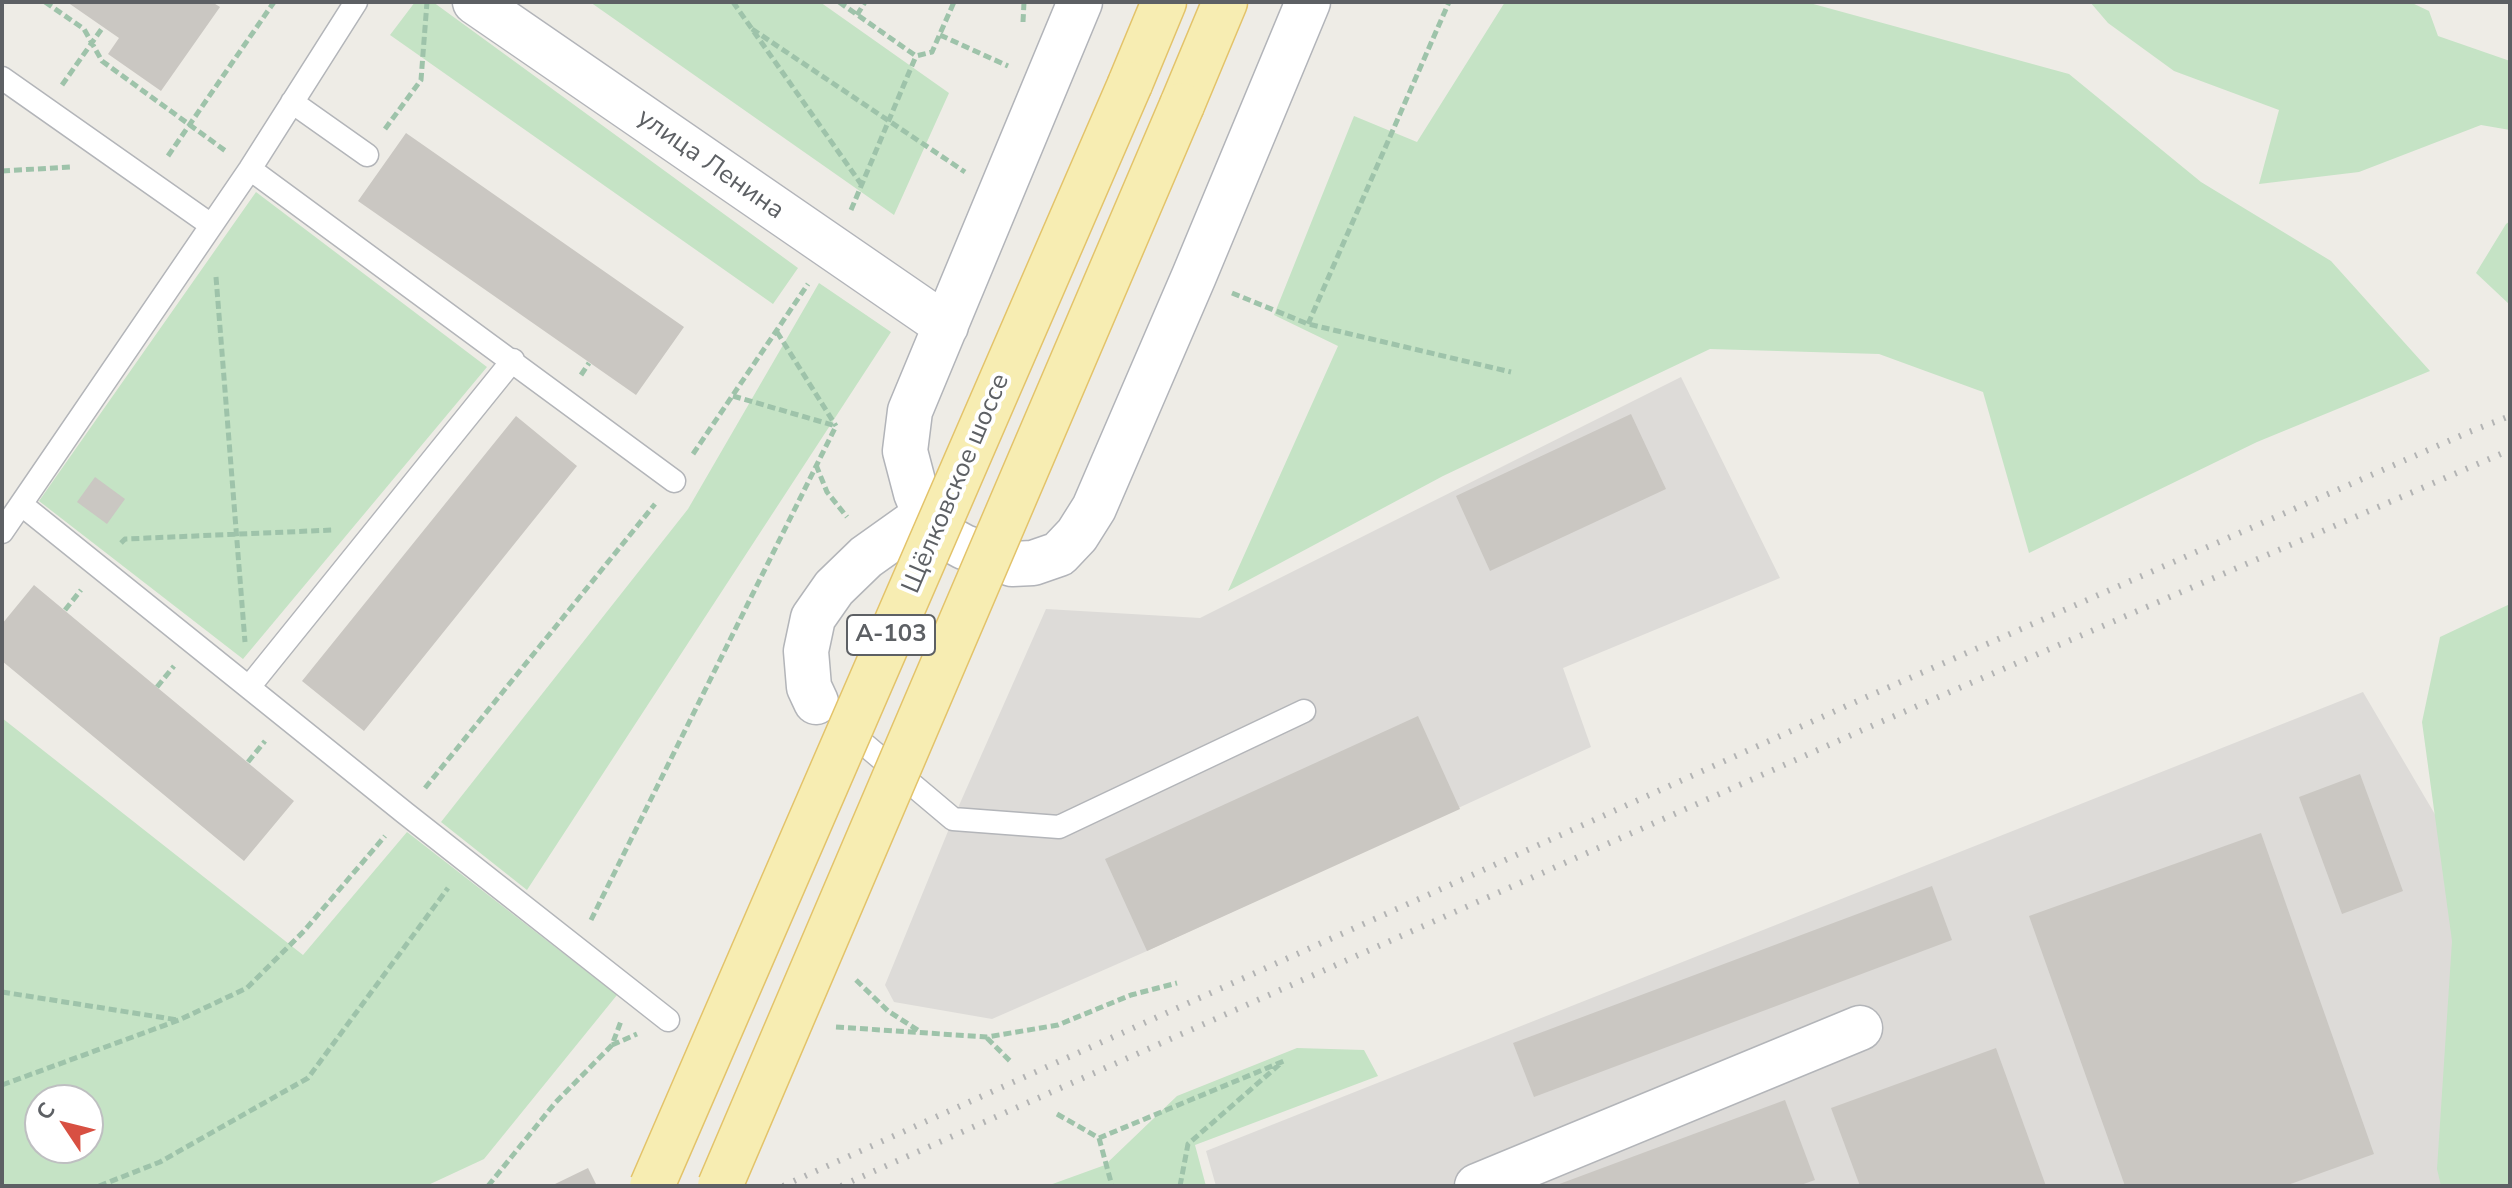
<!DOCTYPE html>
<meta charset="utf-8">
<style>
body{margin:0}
#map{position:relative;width:2512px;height:1188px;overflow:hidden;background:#eeece6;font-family:"Nunito Sans",sans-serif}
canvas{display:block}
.frame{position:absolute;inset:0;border:4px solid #5d6064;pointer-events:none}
.north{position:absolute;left:24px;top:1084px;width:80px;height:80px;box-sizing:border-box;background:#fff;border:2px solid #bebfc1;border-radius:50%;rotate:305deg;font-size:22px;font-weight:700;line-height:32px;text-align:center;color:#5d6064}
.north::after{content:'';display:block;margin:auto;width:28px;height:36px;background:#d85042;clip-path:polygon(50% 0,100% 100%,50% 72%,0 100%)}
</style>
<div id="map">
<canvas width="2512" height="1188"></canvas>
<div class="frame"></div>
<div class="north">С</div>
</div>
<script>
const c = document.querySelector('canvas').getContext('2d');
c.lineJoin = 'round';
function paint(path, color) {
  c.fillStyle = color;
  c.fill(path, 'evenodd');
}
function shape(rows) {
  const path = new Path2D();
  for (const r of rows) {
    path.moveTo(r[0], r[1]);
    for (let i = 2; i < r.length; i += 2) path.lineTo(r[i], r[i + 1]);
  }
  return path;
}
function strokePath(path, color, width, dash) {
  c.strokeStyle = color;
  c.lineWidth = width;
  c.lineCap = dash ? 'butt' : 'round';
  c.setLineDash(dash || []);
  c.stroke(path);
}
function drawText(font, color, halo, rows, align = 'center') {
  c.font = font + ' "Nunito Sans",sans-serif';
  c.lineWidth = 8;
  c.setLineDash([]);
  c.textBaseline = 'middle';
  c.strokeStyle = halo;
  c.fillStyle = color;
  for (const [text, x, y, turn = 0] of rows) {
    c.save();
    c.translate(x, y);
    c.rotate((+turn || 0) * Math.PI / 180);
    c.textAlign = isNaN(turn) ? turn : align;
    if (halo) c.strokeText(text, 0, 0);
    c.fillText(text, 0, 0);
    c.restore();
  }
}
paint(shape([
 [1681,377,1780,578,1563,668,1591,747,1147,951,992,1019,894,1002,885,985,953,819,1046,609,1200,618],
 [2363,692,2483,896,2510,1186,1216,1186,1206,1151]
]), '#dddbd8');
paint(shape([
 [415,2,433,2,798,268,773,304,390,35],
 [590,2,820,2,949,93,894,215],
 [1505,2,1806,2,2069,74,2201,182,2331,261,2430,371,2257,442,2029,553,1983,392,1879,354,1710,349,1443,476,1228,591,1338,346,1274,315,1354,116,1417,142],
 [2090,2,2410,2,2429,11,2438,36,2510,61,2510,130,2481,125,2359,172,2259,184,2279,110,2174,71,2108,23],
 [256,192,487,367,243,659,39,501],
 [2510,221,2510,305,2476,273,2506,224],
 [819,283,891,332,527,890,441,822,688,509],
 [2510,604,2510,1186,2441,1186,2437,1169,2452,941,2422,722,2440,637],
 [2,718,303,955,407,832,617,995,484,1159,426,1186,2,1186],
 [40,1100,88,1100,88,1148,40,1148],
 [1297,1048,1364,1050,1378,1076,1195,1145,1206,1186,1047,1186,1105,1165,1177,1096]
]), '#c5e3c5');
paint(shape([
 [67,2,212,2,220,7,161,91,108,54,119,38],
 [406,133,684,327,636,395,358,201],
 [1631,414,1666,489,1490,571,1456,496],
 [516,416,577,466,364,731,302,681],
 [95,477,125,499,107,524,77,502],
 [34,585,294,801,244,861,2,661,2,624],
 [1418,716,1460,809,1147,951,1105,859],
 [2360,774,2403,891,2342,914,2299,797],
 [2261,833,2374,1154,2285,1186,2125,1186,2029,916],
 [1932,886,1952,940,1534,1097,1513,1043],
 [1996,1048,2046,1186,1860,1186,1831,1108],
 [1785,1100,1815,1180,1798,1186,1554,1186],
 [588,1168,597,1186,556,1186,555,1184]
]), '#cac7c2');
const lane = shape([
 [2,78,211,225],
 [292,102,367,155],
 [250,169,674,481],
 [22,505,405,813,668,1020],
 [2,532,250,169,356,2],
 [249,687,513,360],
 [845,728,953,819,1059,827,1304,711]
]);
const street = shape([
 [816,702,809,687,806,651,813,618,834,588,866,557,925,515],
 [1477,1186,1860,1028]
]);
const secondary = shape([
 [475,2,946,326],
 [1080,2,910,411,905,451,916,493,925,515,940,534,964,547,1012,564,1033,563,1059,554,1077,535,1094,508,1194,276,1308,2]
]);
const primary = shape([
 [1130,84,1164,2],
 [1182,105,1225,2]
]);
strokePath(lane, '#b3b5b9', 25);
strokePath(street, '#b3b5b9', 47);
strokePath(secondary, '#b2b4b9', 47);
strokePath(primary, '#e3c36a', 47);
strokePath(shape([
 [45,2,84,29,102,61,227,152],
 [733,2,861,184],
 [839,2,916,56,932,52,954,2],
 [857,15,865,2],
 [1023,22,1024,2],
 [752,29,965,172],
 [940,35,1008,66],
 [62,85,103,27],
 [385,129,421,80,427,2],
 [168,156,274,2],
 [2,171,70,167],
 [851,210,916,56],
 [216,277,245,642],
 [1232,293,1308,324,1511,372],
 [1308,324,1449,2],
 [777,332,836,426],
 [581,375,589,363],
 [733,396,836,426],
 [693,454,808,284],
 [816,465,827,492,847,517],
 [121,543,125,539,333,530],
 [65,610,81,590],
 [157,687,174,666],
 [248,762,265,741],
 [425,788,655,504],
 [591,920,836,426],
 [856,980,888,1011,919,1031],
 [2,992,178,1020],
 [836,1027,987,1037,1058,1025,1131,995,1177,983],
 [987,1038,1011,1062],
 [612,1045,637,1034],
 [2,1085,179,1020,247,988,304,931,385,836],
 [1057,1114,1099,1138,1284,1061],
 [1099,1138,1112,1186],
 [99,1186,160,1162,308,1078,448,888],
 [488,1186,555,1103,612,1045,621,1021],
 [1180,1186,1188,1144,1280,1064]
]), '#9ec3aa', 5, [8, 4]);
strokePath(lane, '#fff', 22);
strokePath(street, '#fff', 44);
strokePath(secondary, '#fff', 44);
strokePath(primary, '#f7edb2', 44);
strokePath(shape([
 [783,1186,1862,699,2469,432,2510,416],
 [841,1186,1876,724,2510,450]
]), '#b3b4b4', 6, [2, 10]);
const primaryBridge = shape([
 [652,1186,1130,84],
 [720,1186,1182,105]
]);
strokePath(primaryBridge, '#e3c36a', 47, []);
strokePath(primaryBridge, '#f7edb2', 44);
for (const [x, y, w] of [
 [891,635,88]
]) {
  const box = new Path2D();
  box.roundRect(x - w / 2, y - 20, w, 40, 6);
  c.fillStyle = '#fff';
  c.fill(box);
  strokePath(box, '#5d6064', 2);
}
drawText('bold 24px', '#5d6064', null, [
 ["А-103",891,635]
]);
drawText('26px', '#5d6064', '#fff', [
 ["улица Ленина",710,165,35],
 ["Щёлковское шоссе",957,484,-67]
]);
</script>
